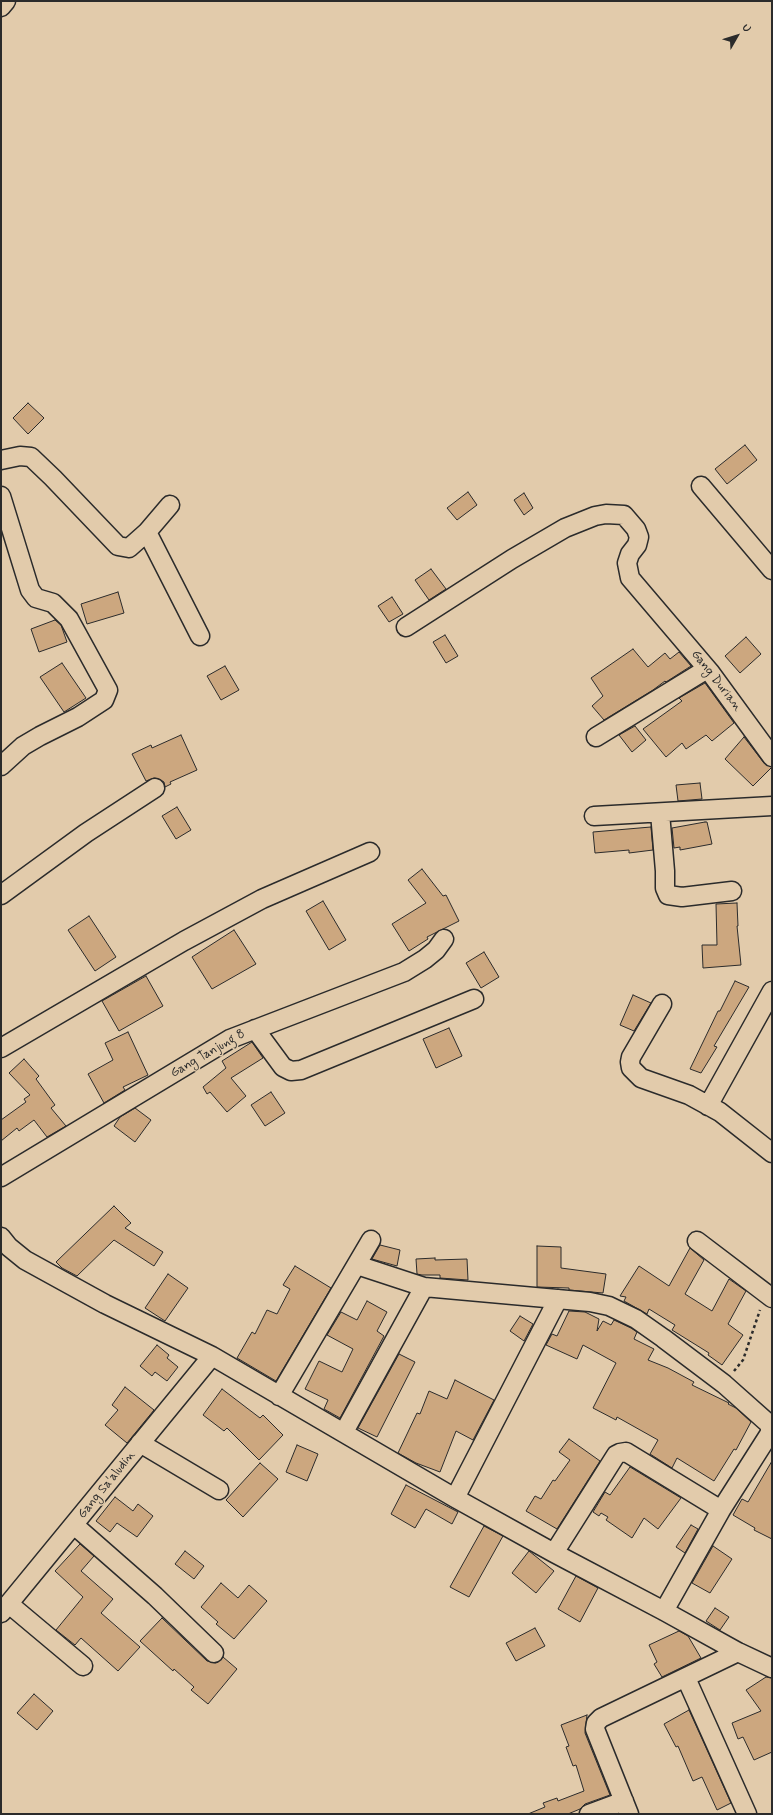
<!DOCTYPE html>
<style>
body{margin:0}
#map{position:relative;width:773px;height:1815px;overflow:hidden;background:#e2cbab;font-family:Mynerve,sans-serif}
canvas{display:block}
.frame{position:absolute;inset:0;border:2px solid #2b2b2b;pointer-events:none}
.north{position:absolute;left:717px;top:16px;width:40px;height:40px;-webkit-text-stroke:3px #e2cbab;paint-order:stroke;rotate:51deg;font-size:11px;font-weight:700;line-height:16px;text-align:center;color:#2b2b2b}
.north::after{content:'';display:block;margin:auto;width:14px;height:18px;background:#2b2b2b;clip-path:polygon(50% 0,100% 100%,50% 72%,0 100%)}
</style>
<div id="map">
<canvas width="773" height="1815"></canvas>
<div class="frame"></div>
<div class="north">U</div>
</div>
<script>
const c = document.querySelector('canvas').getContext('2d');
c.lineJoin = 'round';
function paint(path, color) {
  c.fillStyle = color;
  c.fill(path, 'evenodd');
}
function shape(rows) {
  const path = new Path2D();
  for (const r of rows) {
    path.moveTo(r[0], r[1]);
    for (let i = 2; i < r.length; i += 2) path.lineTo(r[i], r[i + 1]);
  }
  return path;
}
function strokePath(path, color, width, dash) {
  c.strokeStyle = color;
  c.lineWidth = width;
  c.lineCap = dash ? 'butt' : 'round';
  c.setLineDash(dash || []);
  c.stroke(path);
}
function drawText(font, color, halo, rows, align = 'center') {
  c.font = font + ' Mynerve,sans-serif';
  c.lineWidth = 3;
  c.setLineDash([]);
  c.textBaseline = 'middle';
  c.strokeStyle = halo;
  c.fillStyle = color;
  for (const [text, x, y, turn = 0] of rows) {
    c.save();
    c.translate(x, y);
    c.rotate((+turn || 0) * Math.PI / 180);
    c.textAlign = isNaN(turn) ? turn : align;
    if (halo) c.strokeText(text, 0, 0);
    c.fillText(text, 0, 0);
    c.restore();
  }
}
const building = shape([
 [28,403,44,418,28,434,13,418,28,403],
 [745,445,757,460,727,484,715,469,745,445],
 [468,492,477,505,457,520,447,508,468,492],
 [524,493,533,508,524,515,514,500,524,493],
 [431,569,446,589,429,600,415,580,431,569],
 [118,592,124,613,87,624,81,604,118,592],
 [392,597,403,614,389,622,378,606,392,597],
 [55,620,61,625,67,642,39,652,31,629,55,620],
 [445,635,458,656,446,663,433,642,445,635],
 [746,637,761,654,740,673,725,656,746,637],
 [633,649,648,667,665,653,670,659,679,652,691,666,666,682,665,681,653,690,604,720,592,706,603,696,591,678,633,649],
 [62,663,86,698,64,712,40,677,62,663],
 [225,666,239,690,221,700,207,676,225,666],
 [705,683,734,723,712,741,706,735,686,749,682,743,666,757,643,729,682,701,679,698,705,683],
 [635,726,646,740,632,752,619,735,635,726],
 [181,735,197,770,170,782,171,784,165,787,164,782,159,779,154,778,146,781,132,754,151,745,152,748,181,735],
 [744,737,764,763,772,767,753,786,725,759,744,737],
 [700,783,702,799,678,801,676,785,700,783],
 [177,807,191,830,176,839,162,816,177,807],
 [705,822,707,822,712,844,680,850,680,847,674,848,672,828,705,822],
 [651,827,653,850,629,853,629,850,595,853,593,832,651,827],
 [422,869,443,896,446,895,459,921,427,937,428,939,409,951,392,924,426,903,408,880,422,869],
 [323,901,346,940,329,950,306,911,323,901],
 [737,903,738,926,737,926,741,965,703,968,702,945,717,945,716,904,737,903],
 [89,916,116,957,95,971,68,930,89,916],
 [234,930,256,964,212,989,192,957,234,930],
 [484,952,499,977,481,988,466,963,484,952],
 [146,976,163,1006,119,1031,102,1001,146,976],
 [735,981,749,987,714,1046,717,1047,701,1073,690,1069,718,1011,720,1011,735,981],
 [633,995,651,1003,634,1031,620,1025,633,995],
 [449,1028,462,1056,436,1068,423,1039,449,1028],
 [128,1032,148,1075,123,1087,125,1090,104,1103,88,1074,113,1060,105,1043,128,1032],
 [252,1042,263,1058,231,1078,246,1096,227,1112,210,1092,207,1094,203,1087,226,1068,222,1061,252,1042],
 [24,1059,39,1076,36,1079,55,1105,51,1108,66,1126,47,1137,34,1120,19,1131,17,1128,1,1141,1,1120,26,1102,24,1099,30,1095,9,1073,24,1059],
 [271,1092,285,1113,265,1126,251,1105,271,1092],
 [135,1108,151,1120,135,1142,114,1126,120,1117,135,1108],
 [114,1206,131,1223,125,1228,163,1252,154,1266,114,1240,77,1276,62,1268,56,1262,114,1206],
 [380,1245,400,1250,397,1266,372,1259,380,1245],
 [537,1246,561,1247,561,1268,606,1274,603,1293,569,1290,569,1288,537,1287,537,1246],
 [690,1248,704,1260,685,1294,712,1311,729,1279,746,1291,728,1324,743,1335,722,1365,708,1355,709,1353,672,1330,675,1325,649,1309,647,1314,624,1301,626,1297,620,1296,639,1266,669,1286,690,1248],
 [435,1258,435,1260,467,1259,468,1280,440,1278,440,1275,422,1275,417,1274,416,1259,435,1258],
 [295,1266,331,1288,276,1381,237,1358,252,1332,255,1334,267,1310,277,1314,290,1289,283,1285,295,1266],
 [168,1274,188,1288,165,1321,145,1308,168,1274],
 [367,1301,387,1312,377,1331,384,1336,340,1418,324,1409,328,1400,305,1389,319,1361,342,1372,353,1349,327,1335,341,1312,357,1320,367,1301],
 [569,1311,585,1312,599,1319,597,1331,603,1321,611,1325,614,1320,631,1328,637,1332,634,1339,654,1349,648,1360,668,1368,694,1382,692,1385,729,1403,728,1404,736,1408,751,1422,736,1450,734,1449,714,1481,677,1458,672,1468,650,1454,658,1440,617,1417,616,1420,593,1408,616,1363,583,1345,577,1359,546,1345,552,1334,557,1336,569,1311],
 [520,1316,533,1324,524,1341,510,1331,520,1316],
 [157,1345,169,1355,167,1358,178,1367,167,1381,155,1372,152,1376,140,1366,157,1345],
 [399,1354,415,1362,377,1437,358,1428,399,1354],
 [455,1380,494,1400,473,1440,456,1431,440,1472,416,1463,398,1453,417,1413,420,1414,429,1391,447,1399,455,1380],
 [125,1387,154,1410,127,1443,105,1425,118,1410,112,1405,125,1387],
 [222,1389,260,1418,263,1415,283,1435,259,1460,227,1428,224,1431,203,1415,222,1389],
 [569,1439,600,1461,557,1529,526,1511,535,1496,541,1499,553,1480,555,1481,570,1460,559,1452,569,1439],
 [297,1445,318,1454,307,1481,286,1472,297,1445],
 [772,1461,772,1539,754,1530,755,1528,733,1515,742,1499,748,1502,772,1461],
 [260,1463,278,1479,243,1517,226,1500,260,1463],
 [630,1467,681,1498,658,1529,644,1518,632,1538,606,1520,608,1517,601,1513,599,1516,593,1512,605,1492,610,1495,630,1467],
 [406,1485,458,1512,452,1524,426,1509,415,1528,391,1514,406,1485],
 [115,1497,133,1511,138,1504,153,1516,137,1537,117,1523,110,1532,96,1521,115,1497],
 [691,1525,698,1529,685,1553,676,1547,691,1525],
 [484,1526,503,1536,469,1597,450,1587,484,1526],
 [80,1544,94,1556,81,1571,113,1599,101,1613,140,1647,118,1671,81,1638,75,1645,56,1630,83,1597,55,1571,80,1544],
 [713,1546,732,1559,710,1593,692,1583,713,1546],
 [185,1551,204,1566,194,1579,175,1564,185,1551],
 [529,1551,554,1571,536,1593,512,1573,529,1551],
 [576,1576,598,1588,580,1622,558,1609,576,1576],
 [221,1583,238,1598,249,1585,267,1601,234,1639,216,1624,218,1622,201,1607,221,1583],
 [715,1608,729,1617,720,1630,706,1621,715,1608],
 [162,1618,207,1661,216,1663,223,1657,237,1669,208,1704,191,1690,194,1687,174,1669,173,1671,140,1641,162,1618],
 [535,1628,545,1646,516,1661,506,1643,535,1628],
 [679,1631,688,1636,701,1658,662,1677,654,1664,657,1662,649,1645,679,1631],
 [766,1677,772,1678,772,1752,754,1760,743,1737,738,1739,732,1723,761,1711,746,1690,766,1677],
 [34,1694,53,1711,37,1730,17,1713,34,1694],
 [689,1710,731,1803,717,1810,702,1777,693,1781,678,1746,676,1747,664,1724,689,1710],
 [587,1715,585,1733,610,1795,585,1804,580,1809,568,1814,528,1814,545,1807,543,1803,557,1798,558,1801,584,1791,576,1765,573,1766,566,1747,569,1746,561,1725,587,1715]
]);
paint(building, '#cca77f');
strokePath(building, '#2b2b2b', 1);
const minor = shape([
 [1,7,6,1],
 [1,460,20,456,31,457,53,478,118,546,129,548,147,532,170,505],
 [701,486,772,570],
 [1,496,30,590,36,598,53,603,69,619,108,690,104,700,78,717,40,736,23,746,1,766],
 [147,532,200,636],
 [406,627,512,559,565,528,595,516,606,514,624,515,636,529,639,537,637,545,630,554,627,563,630,578,710,672,772,757],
 [596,737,707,669],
 [660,813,665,871,665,888,668,895,682,897,732,891],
 [594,816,772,806],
 [1,895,86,833,155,788],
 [662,1004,631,1057,630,1062,631,1068,641,1078,689,1095,720,1112,772,1153],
 [255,1029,283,1067,291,1071,301,1070,474,999],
 [1,1048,184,941,262,899,370,852],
 [708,1106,772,991],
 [1,1177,230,1039,404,972,425,959,436,950,444,939],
 [1,1237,9,1247,25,1260,105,1304,212,1356,455,1498,554,1553,664,1611,738,1652,772,1668],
 [697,1241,772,1298],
 [357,1265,424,1287,590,1302,609,1306,636,1319,663,1338,724,1384,770,1425,770,1433,721,1510,664,1611],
 [279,1396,371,1240],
 [344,1432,424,1287],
 [140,1443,219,1490],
 [455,1498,558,1299],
 [74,1525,155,1596,214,1653],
 [554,1553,616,1455,620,1453,626,1452,721,1510],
 [9,1604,83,1666],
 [1,1613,212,1356],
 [686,1678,747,1814],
 [589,1814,624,1801],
 [629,1814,595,1729,596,1723,601,1718,738,1652]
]);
strokePath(minor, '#2b2b2b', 21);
strokePath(shape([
 [734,1371,743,1360,760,1310]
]), '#2b2b2b', 2.5, [3, 3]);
strokePath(minor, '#e2cbab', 18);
drawText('13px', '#2b2b2b', '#e2cbab', [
 ["Gang Durian",716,681,52],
 ["Gang Tanjung 8",208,1054,-30],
 ["Gang Sa'aludin",107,1485,-51]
]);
</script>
